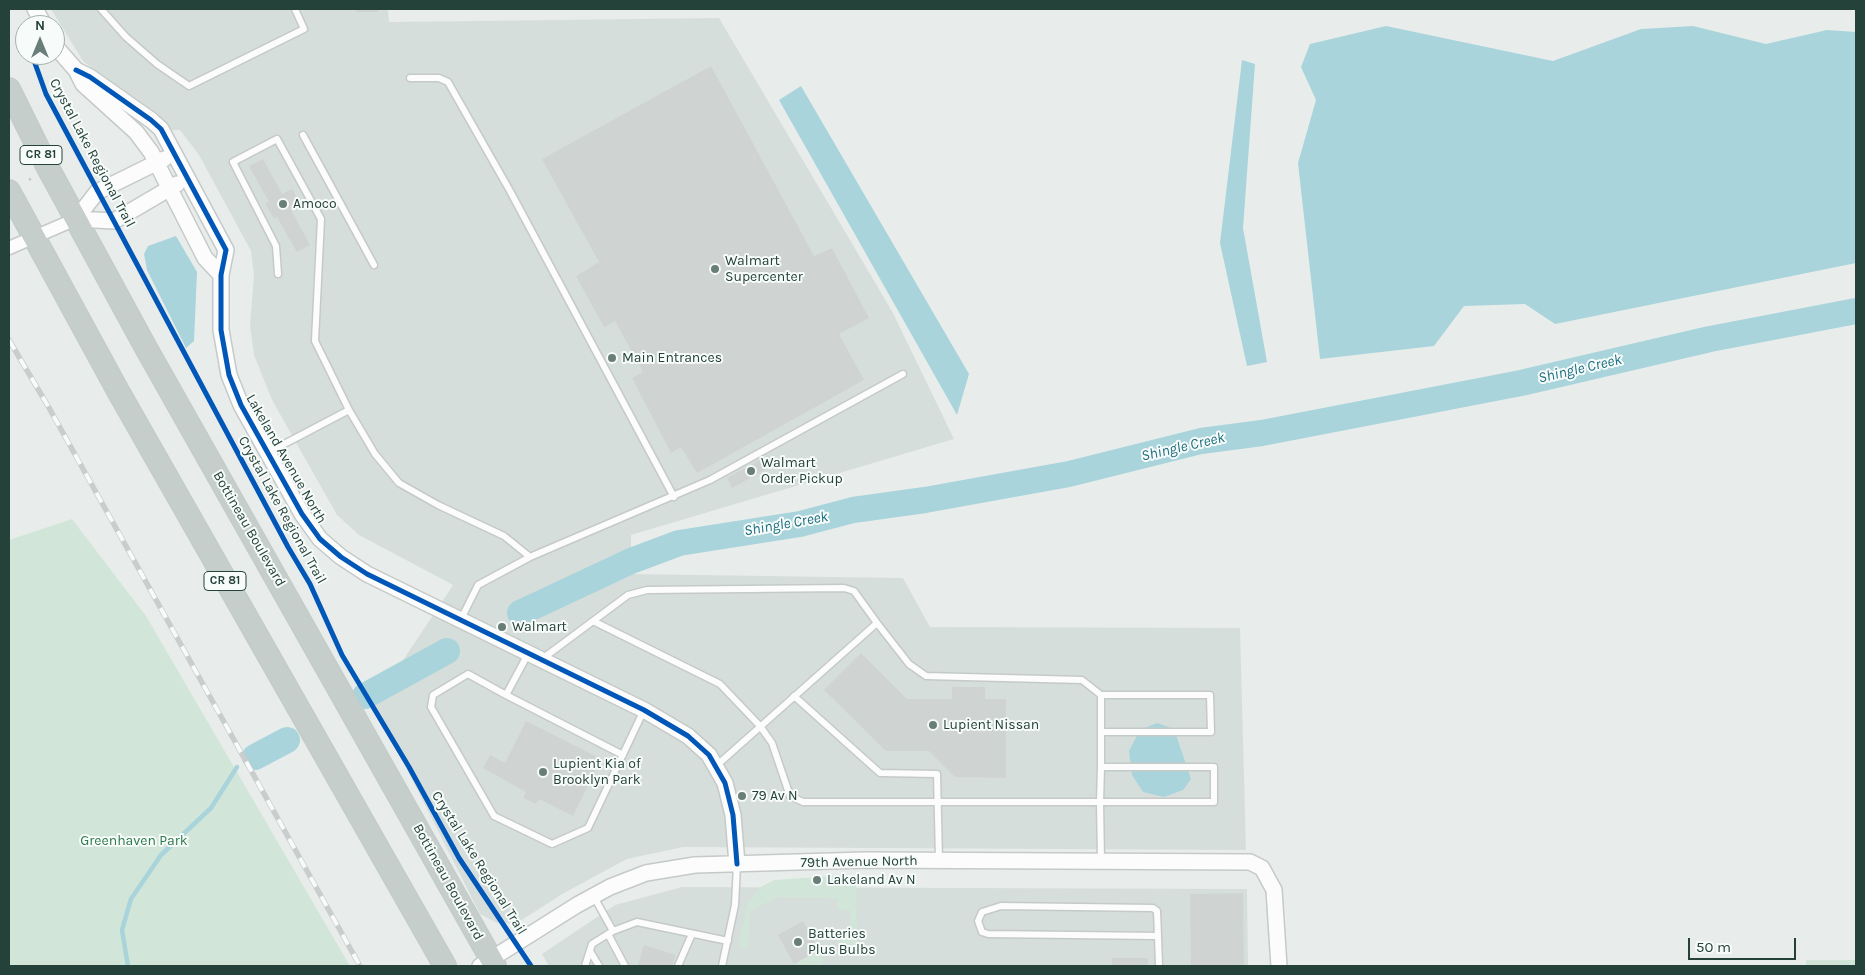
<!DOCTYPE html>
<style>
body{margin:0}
#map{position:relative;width:1865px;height:975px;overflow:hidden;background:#e8edeb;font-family:Karla,sans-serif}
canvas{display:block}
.frame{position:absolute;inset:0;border:10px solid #24423a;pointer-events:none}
.north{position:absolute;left:15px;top:15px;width:50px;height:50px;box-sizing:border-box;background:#f7fbf9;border:1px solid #a3b1ad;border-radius:50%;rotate:0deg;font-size:14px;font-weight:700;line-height:20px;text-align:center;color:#24423a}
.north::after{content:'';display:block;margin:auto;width:18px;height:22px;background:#697e78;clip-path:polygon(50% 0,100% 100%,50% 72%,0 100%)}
.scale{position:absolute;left:1688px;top:938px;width:108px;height:22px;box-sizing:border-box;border:2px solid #24423a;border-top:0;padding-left:6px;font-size:15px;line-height:18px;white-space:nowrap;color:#24423a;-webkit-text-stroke:4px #f7fbf9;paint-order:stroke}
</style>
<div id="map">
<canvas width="1865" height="975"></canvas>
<div class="frame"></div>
<div class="north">N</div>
<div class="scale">50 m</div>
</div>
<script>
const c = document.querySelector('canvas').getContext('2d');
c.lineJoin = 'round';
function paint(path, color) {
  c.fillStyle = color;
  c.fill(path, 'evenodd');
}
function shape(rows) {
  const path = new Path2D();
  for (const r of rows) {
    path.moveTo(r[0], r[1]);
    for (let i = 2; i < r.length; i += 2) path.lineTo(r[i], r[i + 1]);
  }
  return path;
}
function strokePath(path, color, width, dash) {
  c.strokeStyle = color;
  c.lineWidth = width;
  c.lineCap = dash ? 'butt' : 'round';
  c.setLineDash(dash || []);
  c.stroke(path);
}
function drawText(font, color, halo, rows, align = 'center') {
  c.font = font + ' Karla,sans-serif';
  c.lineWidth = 4;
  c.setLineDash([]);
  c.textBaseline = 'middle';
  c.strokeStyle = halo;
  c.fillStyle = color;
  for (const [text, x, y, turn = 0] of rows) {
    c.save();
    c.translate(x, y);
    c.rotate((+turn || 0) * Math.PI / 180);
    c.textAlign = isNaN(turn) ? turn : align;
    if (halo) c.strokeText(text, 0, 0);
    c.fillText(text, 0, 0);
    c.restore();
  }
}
paint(shape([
 [51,9,388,9,389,22,719,18,893,313,954,439,631,535,631,574,903,578,930,627,1240,628,1246,850,683,847,627,859,564,893,517,923,497,923,480,914,374,704,453,585,359,535,337,515,272,400,254,355,250,326,254,275,251,251,199,155,180,130,171,130,83,61],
 [682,887,1247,889,1248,966,549,966,542,954,615,905]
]), '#d6dedb');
paint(shape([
 [72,519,146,616,350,966,9,966,9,540],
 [846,875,853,877,856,884,857,942,853,947,842,947,838,943,839,937,850,936,850,910,838,910,837,898,777,897,750,911,748,946,742,948,739,944,748,902,762,886,774,880],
 [823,950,823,966,790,966],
 [1806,960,1856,960,1856,966,1806,966]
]), '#d1e6d8');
paint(shape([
 [1386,26,1553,61,1641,29,1693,26,1766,44,1827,30,1856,32,1856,263,1555,324,1525,304,1464,306,1434,346,1320,359,1298,163,1316,100,1301,67,1310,44],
 [1242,60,1255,64,1243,228,1267,362,1247,366,1220,243],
 [801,86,969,374,957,415,779,100],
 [176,236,197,272,194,341,186,348,147,270,144,254,148,246],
 [1157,723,1174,729,1191,779,1183,790,1164,797,1143,792,1132,775,1129,751,1140,730]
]), '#a9d4db');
strokePath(shape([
 [128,966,122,930,131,899,161,855,211,808,237,767]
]), '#a9d4db', 4.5);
strokePath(shape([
 [520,613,631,561,679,543,800,524,853,510,925,500,1069,474,1201,441,1262,433,1521,383,1710,339,1856,311],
 [365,696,447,651],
 [255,757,287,740]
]), '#a9d4db', 26);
paint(shape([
 [356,9,378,9,378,12,356,12],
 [711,66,814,256,832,248,869,318,839,334,864,380,697,473,681,447,671,453,632,378,643,372,615,321,604,327,576,276,599,262,542,159],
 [263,159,282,194,292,189,301,205,291,210,310,245,297,252,277,217,274,219,265,203,269,202,249,166],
 [769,455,774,465,732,488,727,478],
 [861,653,907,699,952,699,952,687,985,687,985,699,1006,699,1006,778,955,777,929,751,886,751,824,690],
 [526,721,601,759,573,816,539,799,536,804,523,798,526,792,483,768,490,755,505,763],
 [1243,893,1244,966,1191,966,1190,894],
 [803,921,819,950,794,964,778,935],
 [644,945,676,955,672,966,638,966],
 [1112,958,1148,958,1148,966,1112,966]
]), '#cfd4d2');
const service = shape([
 [101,9,126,37,157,64,189,86,304,29,295,9],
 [410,78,439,78,448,82,510,191,674,497],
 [303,135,374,265],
 [278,274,276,246,233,162,277,139,321,219,315,341,349,410,375,454,399,483,438,505,504,536,530,557],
 [269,452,349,410],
 [461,619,478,585,530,557,710,480,903,374],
 [593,621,720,684,760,726,772,743,790,796,803,802,1100,802,1101,767],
 [528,654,506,695,468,674,433,695,431,707,494,816,552,844,588,828,644,710],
 [542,659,628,595,647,590,844,588,854,591,877,623],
 [506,695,623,755],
 [794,696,880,773,937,774,939,860],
 [1101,732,1211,732,1210,695,1101,695,1101,767,1214,767,1214,802,1100,802,1101,860],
 [716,766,877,623,909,664,926,676,1082,680,1101,695],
 [594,897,613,931],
 [608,934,625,966],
 [1158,936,988,934,982,932,978,921,982,912,1001,906,1153,908,1157,911,1158,936,1159,966],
 [590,951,599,966],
 [585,966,592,944,613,931,637,922,728,941],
 [678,966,692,934],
 [722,966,735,905,737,864]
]);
const minor = shape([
 [9,248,76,219]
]);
const tertiary = shape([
 [35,9,44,25],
 [55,46,76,70,83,84,136,132,151,152,205,258,221,275],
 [76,70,90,77,151,120,161,129,226,250,221,275,221,330,229,375,241,405,302,514,320,539,341,557,367,574,644,710,688,736,709,755,725,783,733,815,737,864],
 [76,219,114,221,177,184],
 [76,219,97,192,164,159],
 [480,966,577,905,610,887,646,873,695,865,865,860,1250,862,1262,868,1274,890,1279,966]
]);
const trunk = shape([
 [9,89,47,166,146,348,495,966],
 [9,191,118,391,445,966]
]);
strokePath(service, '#c5cac8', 9);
strokePath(minor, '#c5cac8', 15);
strokePath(tertiary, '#c5cac8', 18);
strokePath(trunk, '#c3ccc9', 24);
strokePath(shape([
 [29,180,34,176]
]), '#c3ccca', 2.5, [2.5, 4]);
strokePath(service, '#fcfcfc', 6);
strokePath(minor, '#fcfcfc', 12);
strokePath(tertiary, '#fcfcfc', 15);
strokePath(trunk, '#c6cecc', 21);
const rail = shape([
 [9,340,48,406,360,966]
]);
strokePath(rail, '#c9cdcc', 5.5);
strokePath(rail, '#f7fbf9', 4, [11]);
strokePath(shape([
 [32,55,46,94,288,547,310,584,342,655,409,767,459,858,531,966],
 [76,70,90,77,151,120,161,129,226,250,221,275,221,330,229,375,241,405,302,514,320,539,341,557,367,574,644,710,688,736,709,755,725,783,733,815,737,864]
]), '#0057b8', 5);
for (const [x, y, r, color] of [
 [283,204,5,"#697e78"],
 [715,269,5,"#697e78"],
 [612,358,5,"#697e78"],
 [751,471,5,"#697e78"],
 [502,627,5,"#697e78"],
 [933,725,5,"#697e78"],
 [543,772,5,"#697e78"],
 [742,796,5,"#697e78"],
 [817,880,5,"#697e78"],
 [798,942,5,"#697e78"]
]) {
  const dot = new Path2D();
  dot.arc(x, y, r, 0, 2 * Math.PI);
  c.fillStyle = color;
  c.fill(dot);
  strokePath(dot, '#f7fbf9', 2);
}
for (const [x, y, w] of [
 [41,155,42],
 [225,581,42]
]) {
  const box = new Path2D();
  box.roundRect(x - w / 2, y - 9.5, w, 19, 4);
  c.fillStyle = '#f7fbf9';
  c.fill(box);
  strokePath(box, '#24423a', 1);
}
drawText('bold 12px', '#24423a', null, [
 ["CR 81",41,155],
 ["CR 81",225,581]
]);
drawText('14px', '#24423a', '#f7fbf9', [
 ["Crystal Lake Regional Trail",92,153,62],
 ["Lakeland Avenue North",286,459,60],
 ["Crystal Lake Regional Trail",282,510,61],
 ["Bottineau Boulevard",249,529,60],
 ["79th Avenue North",859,862,-1],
 ["Crystal Lake Regional Trail",479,863,58],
 ["Bottineau Boulevard",448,882,61]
]);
drawText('14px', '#24423a', '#f7fbf9', [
 ["Amoco",293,204],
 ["Walmart",725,261],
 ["Supercenter",725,277],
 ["Main Entrances",622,358],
 ["Walmart",761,463],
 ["Order Pickup",761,479],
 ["Walmart",512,627],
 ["Lupient Nissan",943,725],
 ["Lupient Kia of",553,764],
 ["Brooklyn Park",553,780],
 ["79 Av N",752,796],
 ["Lakeland Av N",827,880],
 ["Batteries",808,934],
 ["Plus Bulbs",808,950]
], 'left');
drawText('14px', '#2d7a4b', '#f7fbf9', [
 ["Greenhaven Park",134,841]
]);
drawText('italic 15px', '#1c6f80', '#f7fbf9', [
 ["Shingle Creek",1580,369,-13],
 ["Shingle Creek",1183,447,-13],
 ["Shingle Creek",786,524,-10]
]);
</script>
